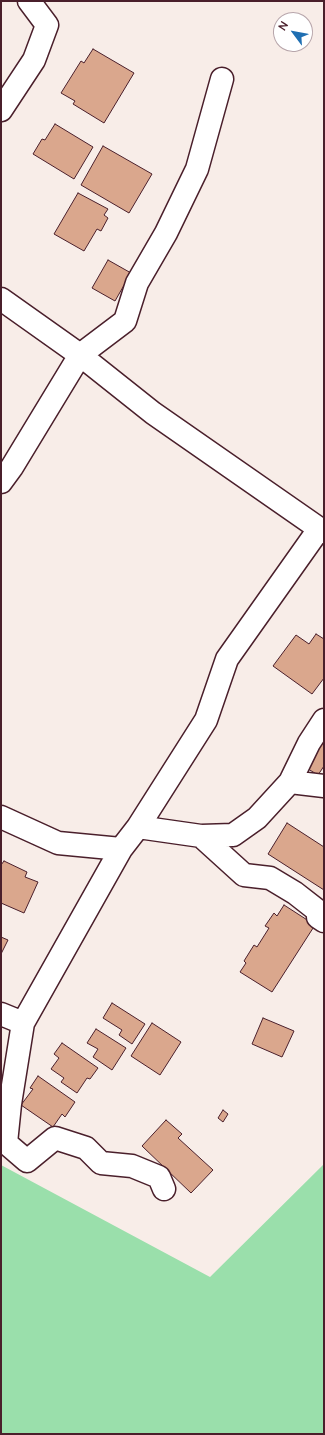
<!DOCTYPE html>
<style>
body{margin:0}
#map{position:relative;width:325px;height:1435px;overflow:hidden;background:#f8ede8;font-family:"Architects Daughter",sans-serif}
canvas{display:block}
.frame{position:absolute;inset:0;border:2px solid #4a1f2b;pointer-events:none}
.north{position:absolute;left:273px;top:12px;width:40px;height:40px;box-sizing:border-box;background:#fff;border:1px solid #b7a5aa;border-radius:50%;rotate:302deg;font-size:11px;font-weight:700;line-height:16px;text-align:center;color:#4a1f2b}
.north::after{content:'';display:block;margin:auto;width:14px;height:18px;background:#1f6fb2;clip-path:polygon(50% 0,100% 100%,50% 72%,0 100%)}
</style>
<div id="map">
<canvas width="325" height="1435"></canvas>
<div class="frame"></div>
<div class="north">N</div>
</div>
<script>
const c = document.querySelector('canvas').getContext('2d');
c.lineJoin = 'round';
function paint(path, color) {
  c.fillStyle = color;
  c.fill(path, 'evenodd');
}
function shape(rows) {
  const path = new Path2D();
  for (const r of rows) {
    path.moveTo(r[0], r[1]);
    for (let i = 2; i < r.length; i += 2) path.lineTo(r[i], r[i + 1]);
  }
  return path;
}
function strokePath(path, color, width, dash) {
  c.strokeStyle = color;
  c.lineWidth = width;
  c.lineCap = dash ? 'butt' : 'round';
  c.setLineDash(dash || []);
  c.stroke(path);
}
paint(shape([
 [324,1164,324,1434,1,1434,1,1165,210,1277]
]), '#9adfab');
const building = shape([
 [93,49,134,73,104,123,73,104,75,101,61,93,81,61,84,63,93,49],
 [55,124,93,147,74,179,33,154,42,139,45,140,55,124],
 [103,146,152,174,129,213,81,185,103,146],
 [78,193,108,209,104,215,108,218,101,231,97,229,84,251,54,234,78,193],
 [108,260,131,273,115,301,92,288,108,260],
 [316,634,324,639,324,678,312,694,273,666,296,635,309,644,316,634],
 [324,728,324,766,318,775,300,764,324,728],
 [287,823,324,847,324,890,268,854,287,823],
 [4,861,27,872,25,877,38,882,24,913,1,903,1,865,4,861],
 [284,905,315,925,272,992,240,972,246,963,244,961,254,945,257,947,269,928,265,926,274,913,277,916,284,905],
 [1,937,8,940,1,954,1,937],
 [112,1003,145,1024,132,1044,119,1035,122,1030,103,1018,112,1003],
 [263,1018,294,1031,282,1057,252,1044,263,1018],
 [152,1023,181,1042,160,1075,131,1056,152,1023],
 [96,1029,126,1048,112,1070,93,1057,98,1049,87,1043,96,1029],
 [62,1043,98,1068,90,1079,87,1078,77,1093,61,1082,64,1078,51,1069,59,1058,54,1054,62,1043],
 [38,1076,75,1102,65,1117,62,1114,53,1127,21,1105,33,1089,30,1088,38,1076],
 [223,1110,228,1114,223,1122,218,1118,223,1110],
 [166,1120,182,1134,178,1138,213,1170,191,1193,142,1146,166,1120]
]);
paint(building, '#daa78d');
strokePath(building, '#4a1f2b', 1);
const minor = shape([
 [1,110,34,60,47,25,29,1],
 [1,299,80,355,153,413,324,532],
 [1,482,12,467,80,355,125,321,137,283,166,233,197,169,222,79],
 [290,782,324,786],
 [1,817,58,843,121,849],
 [138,827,201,836,244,875,270,878,295,893,318,911,318,917,324,921],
 [201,836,233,835,257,818,290,782,309,743,324,720],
 [1,1014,23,1023],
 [164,1189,159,1177,132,1166,101,1163,86,1148,55,1138,27,1161,6,1143,10,1104,23,1023,121,849,138,827,206,720,227,659,319,529]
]);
strokePath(minor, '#4a1f2b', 25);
strokePath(minor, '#fff', 22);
</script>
